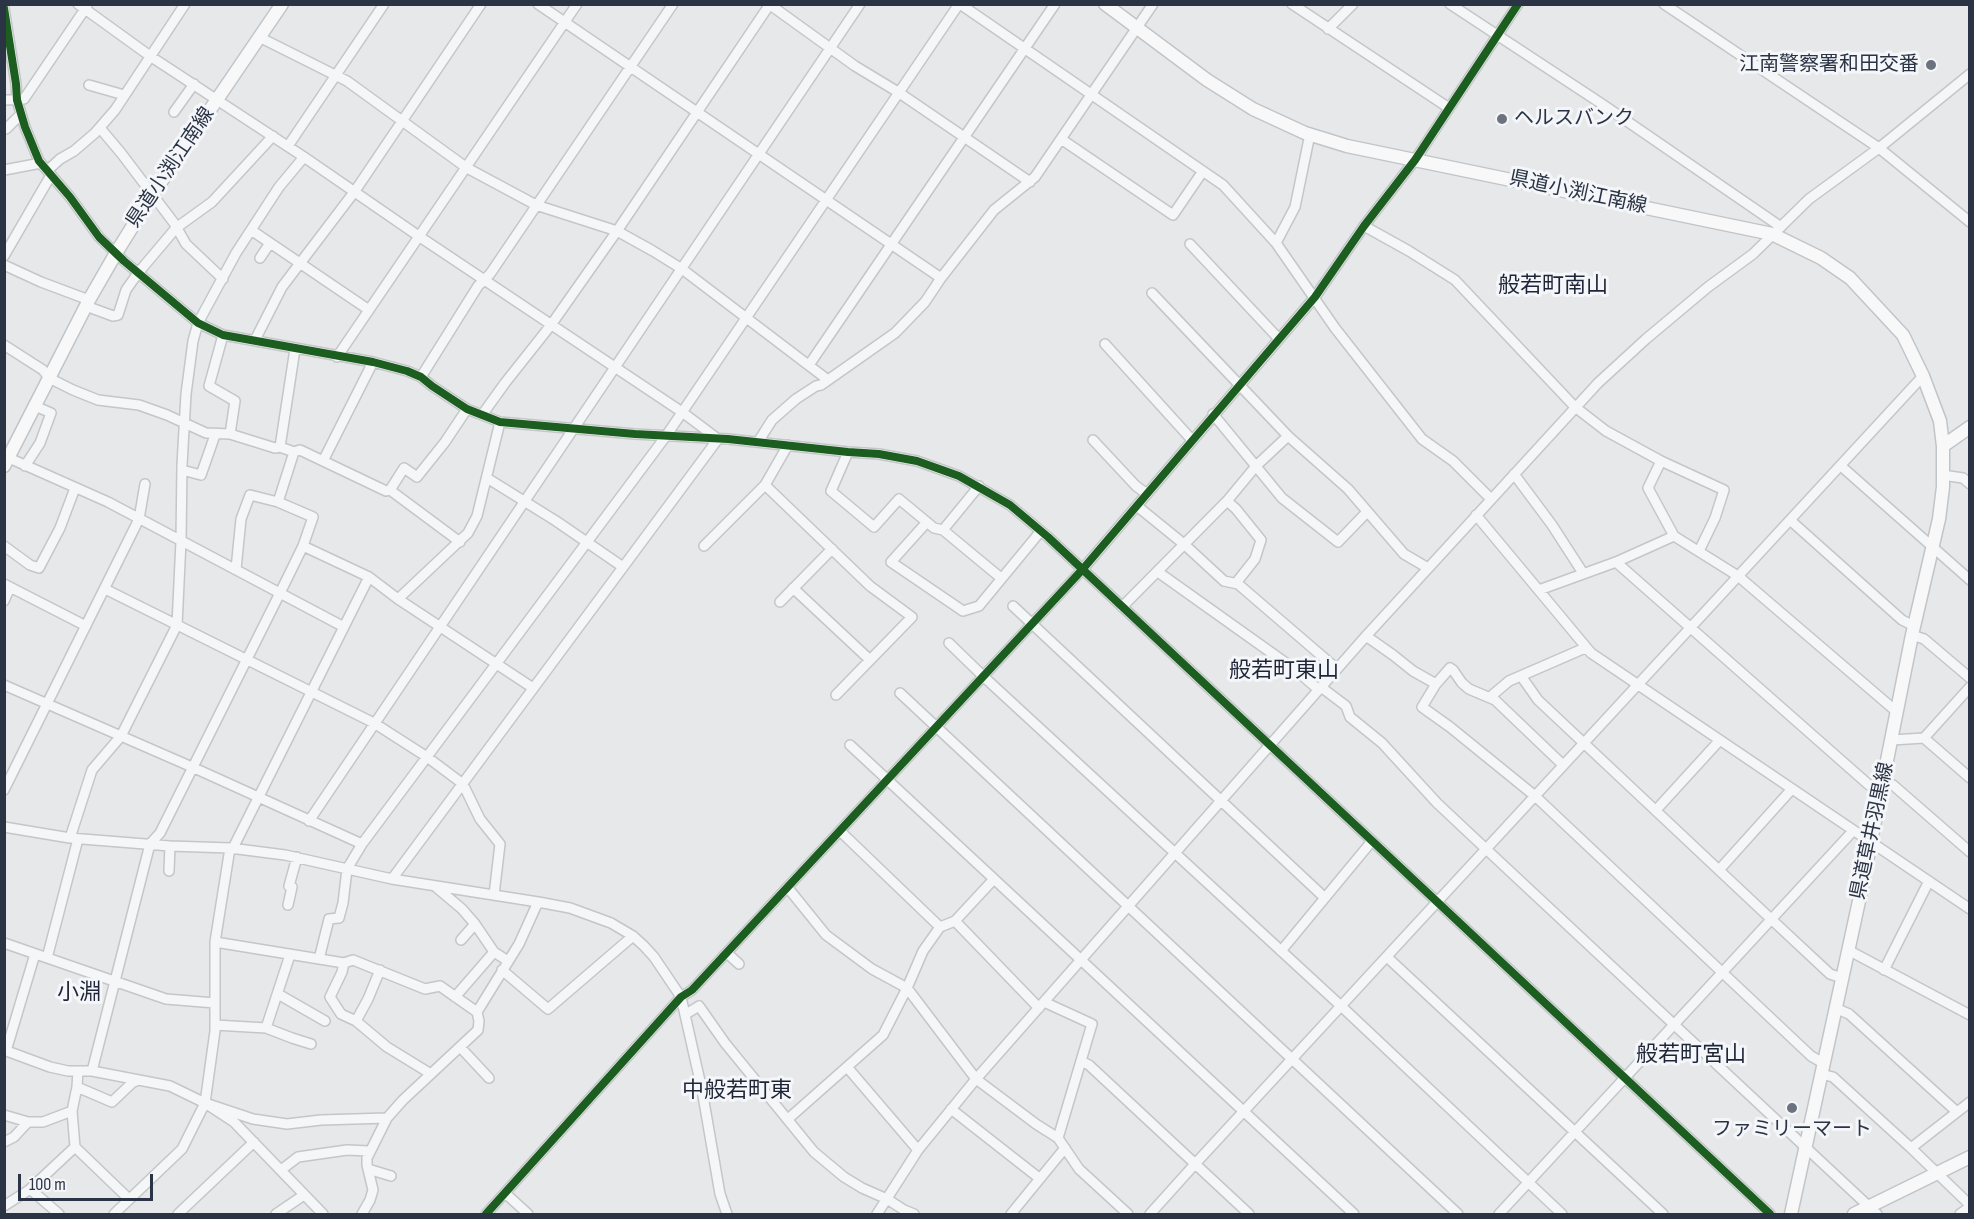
<!DOCTYPE html>
<meta charset="utf-8">
<style>
body{margin:0}
#map{position:relative;width:1974px;height:1219px;overflow:hidden;background:#e6e8ea;font-family:"Sofia Sans Condensed",sans-serif}
canvas{display:block}
.frame{position:absolute;inset:0;border:6px solid #2b3445;pointer-events:none}
.scale{position:absolute;left:18px;top:1174px;width:135px;height:27px;box-sizing:border-box;border:3px solid #2b3445;border-top:0;padding-left:8px;font-size:18px;line-height:21px;white-space:nowrap;color:#2b3445;-webkit-text-stroke:4px #f4f6f9;paint-order:stroke}
</style>
<div id="map">
<canvas width="1974" height="1219"></canvas>
<div class="frame"></div>
<div class="scale">100 m</div>
</div>
<script>
const c = document.querySelector('canvas').getContext('2d');
c.lineJoin = 'round';
function shape(rows) {
  const path = new Path2D();
  for (const r of rows) {
    path.moveTo(r[0], r[1]);
    for (let i = 2; i < r.length; i += 2) path.lineTo(r[i], r[i + 1]);
  }
  return path;
}
function strokePath(path, color, width, dash) {
  c.strokeStyle = color;
  c.lineWidth = width;
  c.lineCap = dash ? 'butt' : 'round';
  c.setLineDash(dash || []);
  c.stroke(path);
}
function drawText(font, color, halo, rows, align = 'center') {
  c.font = font + ' "Sofia Sans Condensed","Noto Sans JP",sans-serif';
  c.lineWidth = 6;
  c.setLineDash([]);
  c.textBaseline = 'middle';
  c.strokeStyle = halo;
  c.fillStyle = color;
  for (const [text, x, y, turn = 0] of rows) {
    c.save();
    c.translate(x, y);
    c.rotate((+turn || 0) * Math.PI / 180);
    c.textAlign = isNaN(turn) ? turn : align;
    if (halo) c.strokeText(text, 0, 0);
    c.fillText(text, 0, 0);
    c.restore();
  }
}
const minor = shape([
 [78,4,150,56,304,157,420,237,682,412,718,439],
 [538,4,941,278,994,210,1035,177,1153,4],
 [769,4,855,66,898,92,1030,182],
 [960,4,1223,185,1276,243,1335,328,1422,439,1453,461,1491,499],
 [1292,4,1449,108],
 [1450,4,1602,104,1781,227],
 [1664,4,1879,148,1970,222],
 [4,8,16,84,17,100,25,127,39,161,70,197,99,237,124,261,198,323,223,335,373,362,407,371,421,377,432,386,467,409,500,422,635,434,728,439,848,452,879,454,917,461,959,476,1010,505,1048,537,1770,1214],
 [1328,29,1353,4],
 [261,38,347,81,467,168,536,205,617,231,653,251,682,269,828,380],
 [89,85,124,95],
 [4,100,24,99,87,6],
 [174,112,194,84],
 [100,128,121,153,174,223,186,244,223,279],
 [6,129,21,114],
 [1061,139,1173,215,1203,171],
 [288,146,384,4],
 [4,170,41,163],
 [48,170,60,159,74,151,95,133,115,110,185,4],
 [1364,226,1409,251,1455,280,1575,407,1606,431,1661,461,1648,488,1674,536,1738,576,1897,712],
 [251,230,369,310],
 [1276,243,1295,207,1310,134],
 [1190,244,1279,339],
 [4,256,51,175],
 [260,258,270,243],
 [4,265,41,282,89,300],
 [1152,293,1288,436,1348,489,1404,554,1428,568],
 [86,306,113,316,118,315,126,290,138,273,176,228,212,202,273,136],
 [223,335,209,386,235,401,230,434],
 [255,340,282,287,355,191,481,4],
 [1105,344,1192,440],
 [4,345,43,370,49,378,73,390,98,400,139,405,167,415,206,433,230,434,275,448,280,447],
 [295,349,280,447,294,452,300,450,386,491,390,490,460,542],
 [337,357,577,4],
 [809,365,1055,4],
 [421,377,478,286,490,274,673,4],
 [1213,414,1282,498,1338,542,1367,512],
 [482,415,505,383,551,325,617,231,770,4],
 [1093,440,1136,486,1147,494],
 [758,442,772,420,796,399,816,386,821,385,895,333,925,302,941,278],
 [788,445,765,485,870,586,912,617,836,695],
 [848,452,831,491,874,527,899,499,934,528,943,530,1001,578],
 [9,458,108,502,344,627],
 [323,461,373,362],
 [1661,461,1724,490,1715,518,1699,551],
 [25,466,40,443,51,413,35,406],
 [1841,466,1970,580],
 [182,470,201,475,215,435],
 [1514,474,1552,525,1583,573],
 [1942,475,1963,478,1970,484],
 [487,478,556,521,623,567],
 [390,490,404,468,417,477,445,442,467,409],
 [1227,501,1236,509,1261,540,1255,559,1236,583],
 [278,502,294,452],
 [1137,506,1185,545,1224,581,1238,584,1337,669],
 [1476,515,1591,653,1970,909],
 [1790,520,1902,620,1914,626],
 [927,522,891,562,963,611,979,606,1040,532],
 [943,530,979,486],
 [4,546,30,565,39,568,60,528,75,488],
 [303,546,369,577,398,599,533,688],
 [704,546,765,485],
 [1616,562,1869,785,1882,791],
 [1158,572,1297,671,1319,690],
 [4,584,86,626],
 [793,588,870,660],
 [105,589,374,723,427,757,463,784,480,819,500,844,494,895],
 [1539,590,1616,562,1674,536],
 [398,599,468,533,477,516,500,422],
 [4,601,10,587],
 [780,602,832,549],
 [1013,606,1325,898],
 [1122,607,1227,501,1256,466,1288,436],
 [1912,635,1924,639,1970,678],
 [1366,636,1393,655,1413,671,1436,684,1450,668,1453,670,1462,683,1469,689,1495,700,1563,765],
 [949,643,984,677,1341,1006,1562,1214],
 [1521,676,1538,700,1771,919,1830,974,1842,978],
 [1436,684,1422,707,1450,727,1535,796,1811,1056,1823,1063],
 [4,685,192,767,362,844],
 [1321,687,1346,706,1350,717,1382,743,1437,803,1486,849,1877,1214],
 [900,693,1458,1214],
 [1490,697,1509,681,1585,648],
 [1924,738,1970,778],
 [1892,740,1924,738,1970,687],
 [850,745,1354,1214],
 [1884,782,1893,785,1970,852],
 [4,790,139,519,145,484],
 [1656,810,1720,740],
 [309,821,860,4],
 [4,827,70,838,170,846,230,848,285,855,392,879,538,902,570,908,611,923,633,936,644,946,654,957,681,997,702,1090,720,1194,727,1214],
 [840,831,940,927],
 [70,838,92,770,121,736,177,625,181,541,182,465,186,394,193,341,198,323,236,253,279,187,304,157],
 [233,848,369,577],
 [1719,870,1791,790],
 [169,871,170,846],
 [392,879,718,439],
 [436,887,462,909,475,924,494,952,508,961],
 [788,888,826,935,872,969,907,988,976,1079,1036,1124,1058,1138,1079,1169,1128,1214],
 [288,905,292,887,289,886,297,857],
 [955,921,1039,1008],
 [461,940,475,924],
 [215,942,344,963,353,960,425,989,440,986,477,1012],
 [4,943,166,999,215,1003],
 [1848,950,1970,1015],
 [1281,951,1372,841],
 [727,953,739,964],
 [1387,957,1663,1214],
 [47,958,78,839],
 [319,959,329,919,339,918,343,903,347,869,362,844,666,436,959,4],
 [344,963,342,972,330,997,341,1014,356,1021,387,1047,431,1074],
 [502,970,548,1009,633,936],
 [1884,970,1929,881],
 [278,994,325,1021],
 [455,997,494,952],
 [1044,1002,1092,1024,1058,1138],
 [1835,1008,1849,1014,1957,1112],
 [686,1014,699,1006,725,1043,814,1152,844,1177,862,1188,887,1199,904,1210,914,1214],
 [356,1021,368,999,380,970],
 [215,1025,266,1028,292,1038,311,1044],
 [266,1028,290,955],
 [460,1047,489,1078],
 [4,1050,50,1067,68,1071,92,1071,170,1086,205,1103,234,1122,323,1214],
 [6,1051,35,954],
 [1081,1061,1089,1065,1249,1214],
 [847,1067,918,1150],
 [92,1071,150,844,160,833,280,593,303,546,313,517,278,502,250,495,241,519,236,569],
 [1821,1074,1833,1077,1911,1148,1970,1205],
 [77,1087,112,1102,132,1083,138,1080],
 [205,1103,253,1119,287,1124,321,1120,387,1118,403,1100,478,1030,479,1021,477,1012,519,944,538,902],
 [951,1109,1039,1178],
 [4,1115,28,1122,43,1122,72,1111],
 [788,1119,883,1035,907,988,923,951,940,927,955,921,994,879],
 [4,1142,14,1137,28,1122],
 [75,1147,129,1199],
 [1911,1148,1970,1102],
 [368,1169,391,1176],
 [281,1170,298,1157,347,1150,369,1151],
 [30,1189,59,1214],
 [505,1193,528,1214],
 [4,1206,29,1190,75,1147,72,1111,77,1087,78,1071],
 [114,1214,182,1149,205,1103,215,1031,215,942,230,848],
 [178,1214,254,1142],
 [276,1214,304,1195],
 [362,1214,370,1200,373,1190,367,1165,367,1158,387,1118],
 [486,1214,681,997,692,990,1082,570,1315,297,1364,226,1415,160,1518,4],
 [877,1214,918,1150,976,1079,1366,636,1598,383,1646,339,1708,287,1753,254,1809,199,1879,148,1970,74],
 [1011,1214,1065,1148],
 [1150,1214,1195,1164,1923,376],
 [1499,1214,1852,832],
 [1960,1214,1970,1207]
]);
const major = shape([
 [1105,4,1207,80,1253,109,1305,133,1347,146,1772,234,1821,258,1850,278,1903,335,1923,376,1940,421,1943,446,1943,487,1939,519,1912,635,1859,901,1791,1214],
 [1943,446,1970,427],
 [4,466,89,300,116,253,152,195,282,4],
 [1854,1214,1970,1157]
]);
strokePath(minor, '#c4c6c8', 12);
strokePath(major, '#c2c5c8', 15);
strokePath(minor, '#f5f6f7', 9);
strokePath(major, '#f8f8f8', 12);
strokePath(shape([
 [4,8,16,84,17,100,25,127,39,161,70,197,99,237,124,261,198,323,223,335,373,362,407,371,421,377,432,386,467,409,500,422,635,434,728,439,848,452,879,454,917,461,959,476,1010,505,1048,537,1770,1214],
 [486,1214,681,997,692,990,1082,570,1315,297,1364,226,1415,160,1518,4]
]), '#1b5e20', 8);
for (const [x, y, r, color] of [
 [1931,65,6,"#6c737f"],
 [1502,119,6,"#6c737f"],
 [1792,1108,6,"#6c737f"]
]) {
  const dot = new Path2D();
  dot.arc(x, y, r, 0, 2 * Math.PI);
  c.fillStyle = color;
  c.fill(dot);
  strokePath(dot, '#f4f6f9', 2);
}
drawText('20px', '#2b3445', '#f4f6f9', [
 ["江南警察署和田交番",1919,65],
 ["ヘルスバンク",1514,119,"left"],
 ["ファミリーマート",1792,1130,"center"]
], 'right');
drawText('20px', '#2b3445', '#f4f6f9', [
 ["県道小渕江南線",171,168,-56],
 ["県道小渕江南線",1578,193,12],
 ["県道草井羽黒線",1873,831,-78]
]);
drawText('22px', '#1d2536', '#f4f6f9', [
 ["般若町南山",1553,286],
 ["般若町東山",1284,671],
 ["小淵",79,993],
 ["般若町宮山",1691,1055],
 ["中般若町東",737,1091]
]);
</script>
